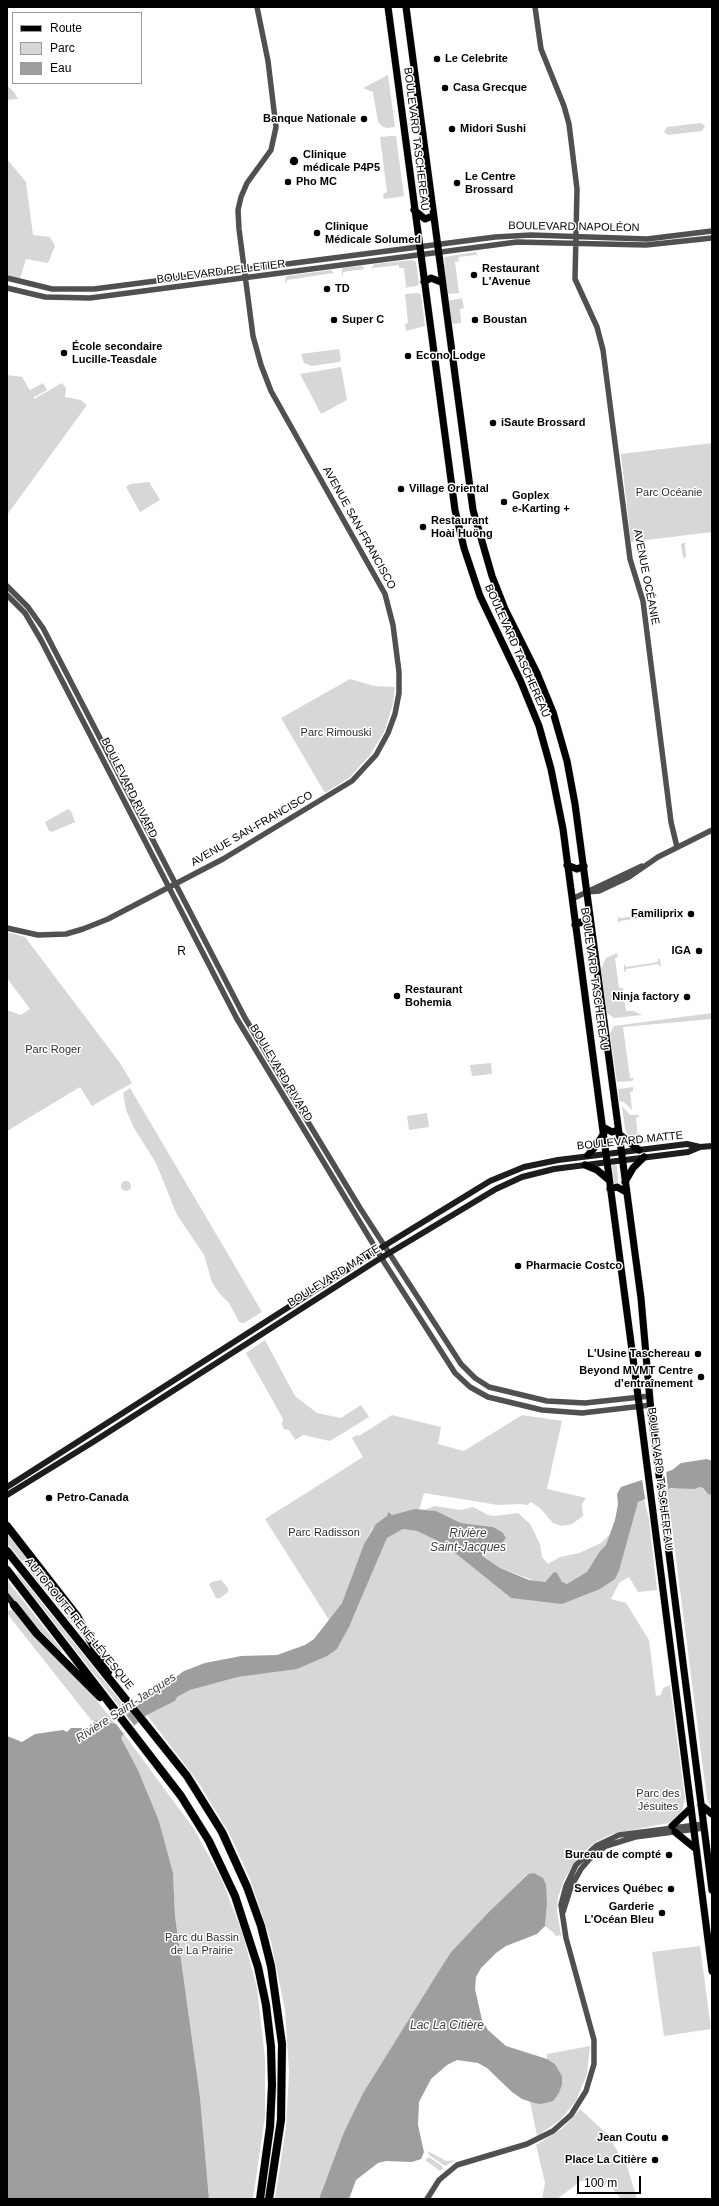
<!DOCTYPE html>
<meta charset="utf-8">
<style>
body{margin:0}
#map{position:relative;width:719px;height:2206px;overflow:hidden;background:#fff;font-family:Helvetica,sans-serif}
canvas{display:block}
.frame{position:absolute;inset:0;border:8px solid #000;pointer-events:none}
.legend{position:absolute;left:12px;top:12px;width:130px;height:72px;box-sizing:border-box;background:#fff;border:1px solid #999;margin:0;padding:5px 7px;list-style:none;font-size:12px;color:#000}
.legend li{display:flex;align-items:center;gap:8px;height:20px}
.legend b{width:20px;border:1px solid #999}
.scale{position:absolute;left:577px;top:2176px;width:64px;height:18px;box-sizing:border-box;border:2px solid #000;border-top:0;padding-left:5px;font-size:12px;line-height:14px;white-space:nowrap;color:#000;-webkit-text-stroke:3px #fff;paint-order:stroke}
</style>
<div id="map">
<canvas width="719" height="2206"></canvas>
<div class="frame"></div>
<ul class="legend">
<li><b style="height:5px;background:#000"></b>Route</li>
<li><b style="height:11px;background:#d7d7d7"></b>Parc</li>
<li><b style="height:11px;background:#9e9e9e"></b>Eau</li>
</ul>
<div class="scale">100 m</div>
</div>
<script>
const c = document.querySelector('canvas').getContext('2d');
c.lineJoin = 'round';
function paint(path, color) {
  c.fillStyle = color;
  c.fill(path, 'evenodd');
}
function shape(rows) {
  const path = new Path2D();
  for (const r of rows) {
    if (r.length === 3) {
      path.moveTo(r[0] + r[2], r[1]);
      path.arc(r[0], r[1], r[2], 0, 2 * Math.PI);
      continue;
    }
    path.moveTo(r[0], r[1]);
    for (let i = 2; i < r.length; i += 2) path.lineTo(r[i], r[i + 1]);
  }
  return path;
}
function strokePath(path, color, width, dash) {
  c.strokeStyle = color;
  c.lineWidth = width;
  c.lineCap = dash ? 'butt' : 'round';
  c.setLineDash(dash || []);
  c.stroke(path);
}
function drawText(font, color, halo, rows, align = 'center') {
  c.font = font + ' Helvetica,sans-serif';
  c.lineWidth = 3;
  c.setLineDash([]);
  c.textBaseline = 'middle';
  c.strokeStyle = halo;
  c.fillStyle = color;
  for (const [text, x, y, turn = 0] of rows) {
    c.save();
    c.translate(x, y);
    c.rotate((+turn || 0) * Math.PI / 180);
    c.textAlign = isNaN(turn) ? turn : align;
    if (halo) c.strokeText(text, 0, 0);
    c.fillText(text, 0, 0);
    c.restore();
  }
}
paint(shape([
 [388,75,395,127,387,128,383,127,378,122,373,92,363,88],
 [7,85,14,92,18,99,7,100],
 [701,123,705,126,702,131,668,135,664,132,667,127],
 [390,136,396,136,404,196,384,199,383,194,387,192,380,137],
 [7,159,26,182,33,235,50,237,55,246,48,263,26,259,20,279,7,275],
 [476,252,478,258,476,255,458,257,459,261,455,262,459,293,447,294,443,265,445,264,444,257],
 [412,260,416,262,419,284,417,286,403,288,406,287,404,268,399,268,399,265,373,268,372,271,372,267,374,264],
 [363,266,365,273,364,269,343,272,343,276,342,275,342,268],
 [331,270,334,273,287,280,287,283,285,283,286,276],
 [418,293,421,295,425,326,406,331,405,324,408,323,405,294],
 [462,298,464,308,460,309,461,323,452,324,448,301],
 [339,349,341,360,339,362,311,366,304,363,301,354],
 [341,367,347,400,321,414,300,374],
 [7,375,22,377,31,392,30,390,43,383,47,390,34,397,34,399,62,383,66,388,65,397,81,400,87,405,7,515],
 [712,443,712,532,631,542,621,454],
 [149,482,160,500,140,512,126,487,130,484],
 [683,543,685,543,686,558,683,557,681,544],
 [350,679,374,686,395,687,393,704,384,732,370,755,349,778,325,793,281,718],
 [68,809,71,811,75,822,52,832,49,831,45,822],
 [652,911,653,911,654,919,652,916,620,921,618,923,618,916,620,918,652,914],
 [7,932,25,937,120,1063,132,1083,92,1106,80,1087,7,1131,7,1010,21,1015,30,1009,7,978],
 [617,953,618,957,615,958,619,988,623,988,626,1011,634,1011,642,1015,614,1018,607,1013,601,969,606,958],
 [658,959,660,959,661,967,658,964,626,969,626,972,624,971,624,964,626,967,658,962],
 [712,1013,712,1019,623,1027,630,1078,634,1078,632,1081,617,1082,610,1034,614,1026],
 [491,1063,492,1074,472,1076,470,1065],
 [633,1087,633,1091,630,1092,632,1110,624,1102,619,1101,618,1089],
 [130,1088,262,1312,244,1323,239,1322,229,1303,219,1293,212,1282,204,1255,177,1215,156,1163,134,1128,126,1110,123,1093],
 [622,1106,630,1115,639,1115,639,1117,636,1118,638,1138,641,1138,641,1141,675,1138,675,1134,677,1134,677,1139,641,1143,632,1140,625,1129],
 [427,1113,429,1127,409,1130,407,1116],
 [614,1164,617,1166,618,1185,614,1183,612,1167],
 [126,1186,5],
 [265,1340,295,1396,317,1413,341,1418,361,1405,369,1417,330,1441,303,1435,295,1440,289,1430,284,1429,282,1425,283,1419,246,1353],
 [392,1415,441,1427,438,1444,464,1451,522,1415,562,1421,547,1489,586,1498,582,1504,583,1516,572,1524,562,1526,553,1523,540,1508,531,1502,527,1505,520,1504,498,1505,424,1493,419,1510,392,1515,387,1513,387,1516,372,1529,364,1544,342,1603,329,1620,265,1519,363,1457,352,1438,357,1435,359,1436],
 [682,1487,695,1489,699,1487,703,1488,709,1495,712,1494,712,1810,707,1799,667,1489],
 [641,1499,644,1499,649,1519,657,1590,638,1592,629,1577,619,1583,611,1599,626,1603,649,1640,656,1696,661,1695,663,1688,670,1685,685,1799,682,1811,677,1818,668,1823,612,1834,594,1843,579,1856,565,1878,558,1897,557,1911,561,1935,556,1936,553,1932,545,1926,547,1904,534,1873,527,1874,451,1952,437,1974,363,2093,344,2132,319,2199,275,2199,286,2127,289,2072,285,2010,271,1941,250,1879,229,1833,198,1782,147,1715,175,1701,177,1697,190,1690,238,1677,282,1671,313,1662,337,1649,349,1627,387,1538,403,1529,417,1531,444,1544,511,1598,615,1579,619,1571,637,1504],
 [434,1506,461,1510,473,1507,488,1515,494,1516,518,1513,530,1524,540,1544,542,1557,548,1564,560,1557,579,1553,601,1543,612,1532,606,1546,600,1551,592,1568,583,1576,571,1583,565,1584,552,1574,546,1581,541,1583,500,1568,482,1555,483,1549,490,1545,502,1532,493,1527,461,1523,436,1511,425,1510],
 [7,1530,67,1605,87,1642,7,1543],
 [16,1574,19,1574,130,1713,126,1715],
 [7,1580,62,1650,61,1653,34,1626,7,1592],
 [221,1580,228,1588,228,1592,222,1597,221,1594,221,1598,216,1598,209,1584,212,1582],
 [9,1610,14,1610,86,1688,116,1724,112,1725,100,1720,92,1721,9,1616,7,1612],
 [124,1734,194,1829,222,1880,243,1935,257,1988,265,2058,265,2116,253,2199,209,2199,200,2097,175,1916,173,1873,159,1821,138,1770,121,1738],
 [700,1946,711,2029,664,2036,652,1952],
 [590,2046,587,2074,576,2101,560,2120,537,2136,530,2101,534,2103,559,2093,562,2085,562,2076,555,2064,547,2059,547,2054],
 [580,2109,606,2133,627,2166,637,2199,621,2199,608,2183,598,2189,593,2183,581,2181,557,2199,542,2199,545,2183,536,2145,563,2128],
 [428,2151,446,2161,456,2160,445,2166,429,2155],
 [429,2157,442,2166,443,2169,440,2171,425,2160]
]), '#d7d7d7');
paint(shape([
 [707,1459,712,1461,712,1494,709,1495,703,1488,699,1487,695,1489,671,1488,638,1502,619,1571,615,1579,600,1589,562,1604,511,1598,444,1544,417,1531,403,1529,387,1538,349,1627,337,1649,327,1656,297,1669,238,1677,190,1690,177,1697,175,1701,147,1715,123,1735,121,1738,138,1770,159,1821,173,1873,175,1916,200,2097,209,2199,7,2199,7,1736,22,1742,35,1734,63,1730,67,1732,71,1728,90,1728,95,1720,116,1724,143,1701,143,1693,169,1682,184,1671,205,1663,241,1656,277,1655,305,1645,314,1639,342,1603,364,1544,376,1524,387,1516,388,1512,392,1515,415,1509,436,1511,461,1523,493,1527,502,1532,506,1538,499,1547,490,1545,483,1549,482,1555,484,1557,500,1568,529,1580,545,1582,554,1572,557,1573,562,1582,567,1584,587,1572,600,1551,606,1545,615,1520,618,1504,617,1494,621,1487,672,1470,681,1463],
 [534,1873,543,1878,546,1885,547,1904,545,1926,537,1934,506,1946,496,1953,481,1968,476,1977,475,1989,482,2020,488,2030,506,2046,547,2059,555,2064,562,2076,562,2085,559,2093,553,2101,541,2104,534,2103,522,2099,512,2092,487,2068,478,2063,457,2060,447,2065,431,2079,419,2102,418,2125,424,2152,421,2159,412,2162,386,2161,378,2163,356,2180,349,2199,319,2199,344,2132,363,2093,437,1974,451,1952,488,1913,528,1874]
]), '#9e9e9e');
paint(shape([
 [666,1470,668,1489,645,1499,642,1479],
 [126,1715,134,1725,124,1734,116,1724]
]), '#fff');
const primary = shape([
 [388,7,455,510,464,548,480,596,521,682,539,726,551,769,563,829,640,1411,712,1971],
 [406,7,473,510,492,576,505,609,537,673,553,712,567,761,575,804,641,1298,651,1412,712,1890],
 [414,210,425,219,433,216],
 [424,282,431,278,441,282],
 [567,865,577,869,584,866],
 [575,925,581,922,591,926],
 [603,1127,612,1132,618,1130],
 [619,1134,639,1150],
 [588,1155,596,1146,604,1133],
 [585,1165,597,1170,609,1180],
 [625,1182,633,1168,644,1157],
 [610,1189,617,1187,626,1192],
 [701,1805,712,1814],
 [672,1826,691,1808],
 [675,1832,696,1849]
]);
const motorway = shape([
 [7,1526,77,1616,108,1672],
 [7,1551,187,1776,222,1832,247,1887,261,1926,271,1966,282,2044,281,2120,269,2199],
 [7,1570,181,1796,209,1841,235,1896,258,1967,266,2005,271,2047,272,2085,270,2127,260,2199],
 [14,1605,37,1634,100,1697]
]);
strokePath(primary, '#dbdbdb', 8);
strokePath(motorway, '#dbdbdb', 9);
strokePath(shape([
 [535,7,541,49,564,106,569,124,577,189,575,279,597,327,603,350,630,559,643,601,671,822,677,847],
 [7,278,52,289,94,289,495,237,531,235,647,239,712,231],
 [7,288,45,297,90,298,517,242,646,245,712,238],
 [7,586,28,607,43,628,245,1018,360,1208,461,1364,475,1378,489,1387,547,1401,585,1403,650,1396],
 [7,595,25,613,41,640,237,1019,384,1262,455,1373,470,1387,488,1397,542,1410,582,1413,651,1405],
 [587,892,599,891,629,877,658,857,712,830],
 [572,899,642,866],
 [7,928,38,935,66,934,83,929,108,919,223,859,352,781,376,755,388,733,395,714,399,693,399,672,393,625,385,594,271,391,261,365,253,336,239,229,238,210,241,197,247,183,271,150,276,127,268,61,257,7],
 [563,1912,571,1887,581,1869,593,1855,606,1846,635,1837,704,1828],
 [427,2199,439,2180,457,2165,527,2144,553,2131,571,2115,586,2091,594,2064,594,2040,566,1938,561,1905,566,1886,576,1865,596,1846,619,1835,704,1824]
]), '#505050', 5.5);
strokePath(shape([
 [7,1487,392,1241,490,1181,524,1167,558,1160,687,1144,700,1147,712,1146],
 [7,1495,93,1442,376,1261,496,1189,522,1177,554,1169,688,1152,700,1147],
 [7,1596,14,1605]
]), '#1d1d1d', 6);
strokePath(primary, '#000', 7);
strokePath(motorway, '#000', 8);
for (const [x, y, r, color] of [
 [437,59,4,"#000"],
 [445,88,4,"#000"],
 [364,119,4,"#000"],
 [452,129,4,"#000"],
 [294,161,5,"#000"],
 [288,182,4,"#000"],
 [457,183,4,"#000"],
 [317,233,4,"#000"],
 [474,275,4,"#000"],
 [327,289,4,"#000"],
 [334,320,4,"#000"],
 [475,320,4,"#000"],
 [64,353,4,"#000"],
 [408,356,4,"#000"],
 [493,423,4,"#000"],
 [401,489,4,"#000"],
 [504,502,4,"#000"],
 [423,527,4,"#000"],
 [691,914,4,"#000"],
 [699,951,4,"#000"],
 [397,996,4,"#000"],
 [687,997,4,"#000"],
 [518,1266,4,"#000"],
 [698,1354,4,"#000"],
 [701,1377,4,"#000"],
 [49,1498,4,"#000"],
 [669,1855,4,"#000"],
 [671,1889,4,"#000"],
 [662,1913,4,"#000"],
 [665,2138,4,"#000"],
 [655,2160,4,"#000"]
]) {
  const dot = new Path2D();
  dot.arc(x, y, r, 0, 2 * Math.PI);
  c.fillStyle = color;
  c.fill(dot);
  strokePath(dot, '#fff', 1.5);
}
drawText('bold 11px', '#000', '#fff', [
 ["Le Celebrite",445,59],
 ["Casa Grecque",453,88],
 ["Banque Nationale",356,119,"right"],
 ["Midori Sushi",460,129],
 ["Clinique",303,155],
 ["médicale P4P5",303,168],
 ["Le Centre",465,177],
 ["Brossard",465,190],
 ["Pho MC",296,182],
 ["Clinique",325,227],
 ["Médicale Solumed",325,240],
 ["Restaurant",482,269],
 ["L'Avenue",482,282],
 ["TD",335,289],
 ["Super C",342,320],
 ["Boustan",483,320],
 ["École secondaire",72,347],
 ["Lucille-Teasdale",72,360],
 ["Econo Lodge",416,356],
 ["iSaute Brossard",501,423],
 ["Village Oriental",409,489],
 ["Goplex",512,496],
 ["e-Karting +",512,509],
 ["Restaurant",431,521],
 ["Hoài Huöng",431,534],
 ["Familiprix",683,914,"right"],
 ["IGA",691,951,"right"],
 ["Restaurant",405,990],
 ["Bohemia",405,1003],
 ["Ninja factory",679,997,"right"],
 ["Pharmacie Costco",526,1266],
 ["L'Usine Taschereau",690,1354,"right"],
 ["Beyond MVMT Centre",693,1371,"right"],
 ["d’entraînement",693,1384,"right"],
 ["Petro-Canada",57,1498],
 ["Bureau de compté",661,1855,"right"],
 ["Services Québec",663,1889,"right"],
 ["Garderie",654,1907,"right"],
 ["L'Océan Bleu",654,1920,"right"],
 ["Jean Coutu",657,2138,"right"],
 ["Place La Citière",647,2160,"right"]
], 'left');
drawText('11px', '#000', '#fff', [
 ["BOULEVARD TASCHEREAU",416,139,83],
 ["BOULEVARD NAPOLÉON",574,227,1],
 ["BOULEVARD PELLETIER",221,272,-7],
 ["AVENUE SAN-FRANCISCO",359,528,61],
 ["AVENUE OCÉANIE",646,577,79],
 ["BOULEVARD TASCHEREAU",517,651,66],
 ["BOULEVARD RIVARD",129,788,63],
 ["AVENUE SAN-FRANCISCO",252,829,-30],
 ["BOULEVARD TASCHEREAU",594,979,82],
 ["BOULEVARD RIVARD",281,1073,59],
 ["BOULEVARD MATTE",630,1141,-6],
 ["BOULEVARD MATTE",334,1276,-32],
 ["BOULEVARD TASCHEREAU",660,1479,83],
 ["AUTOROUTE RENÉ-LÉVESQUE",79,1624,51]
]);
drawText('11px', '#2e2e2e', '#fff', [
 ["Parc Océanie",669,493],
 ["Parc Rimouski",336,733],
 ["Parc Roger",53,1050],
 ["Parc Radisson",324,1533],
 ["Parc des",658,1794],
 ["Jésuites",658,1807],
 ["Parc du Bassin",202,1938],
 ["de La Prairie",202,1951]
]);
c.letterSpacing = '1px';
drawText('12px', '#000', '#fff', [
 ["R",182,952]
]);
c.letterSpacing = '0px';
drawText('italic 12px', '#3f3f3f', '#fff', [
 ["Rivière",468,1534],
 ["Saint-Jacques",468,1548],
 ["Rivière Saint-Jacques",126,1708,-33],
 ["Lac La Citière",447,2026]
]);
</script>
